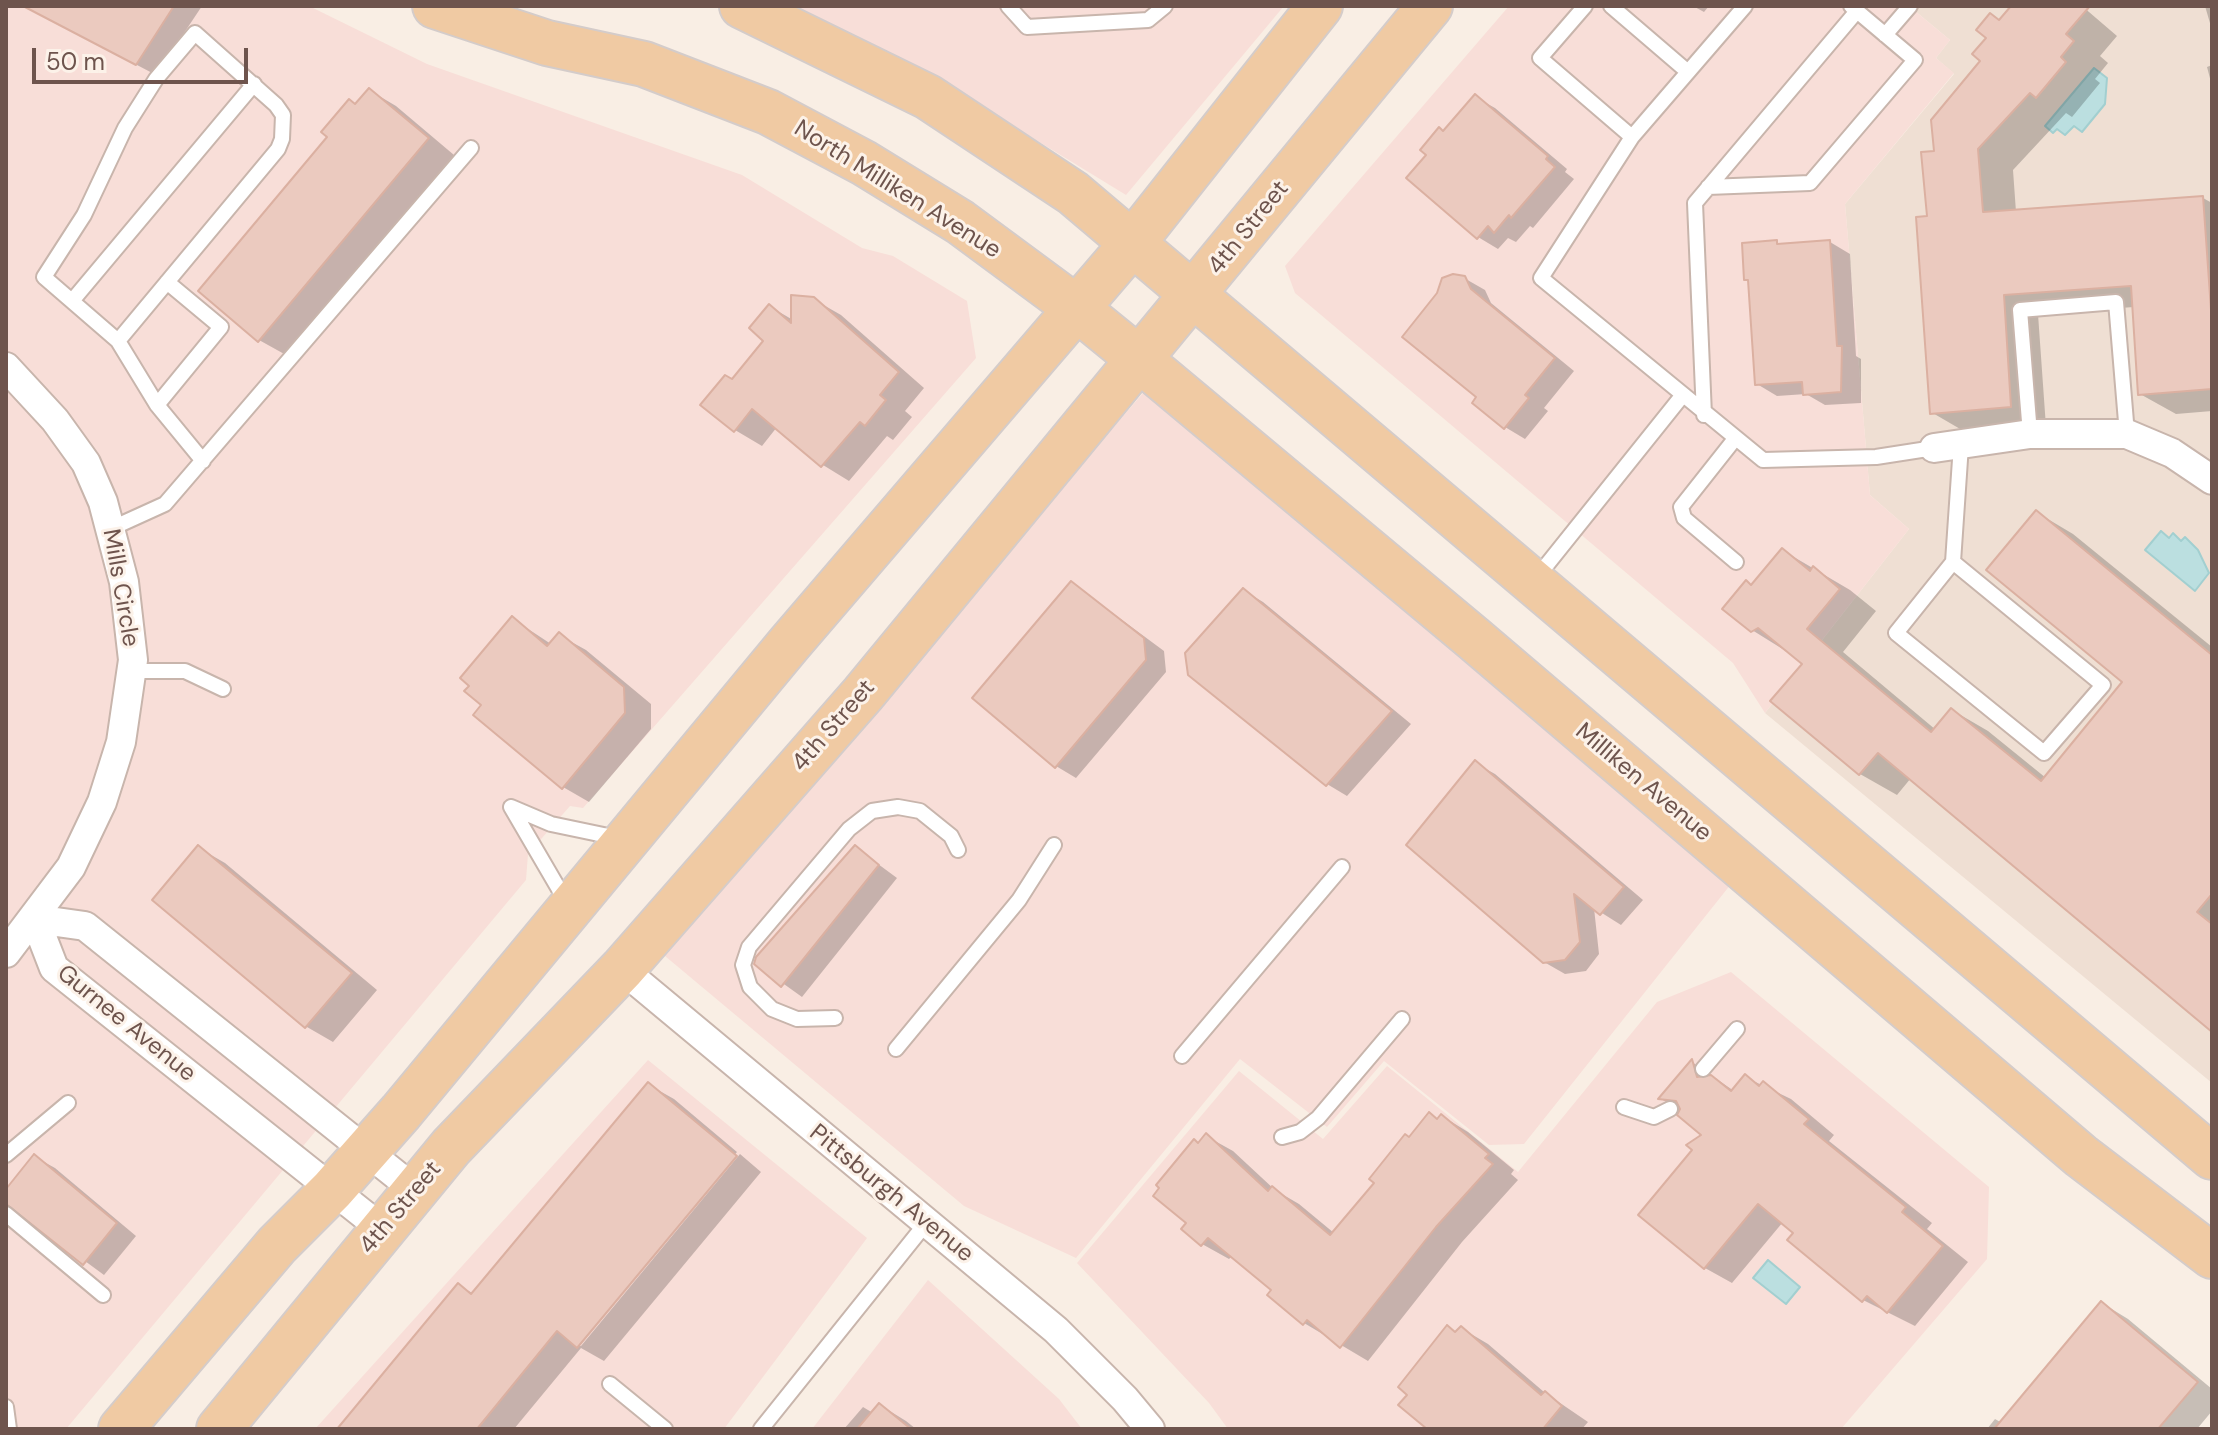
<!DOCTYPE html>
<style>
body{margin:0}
#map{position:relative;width:2218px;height:1435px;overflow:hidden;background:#f9eee4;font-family:"DM Sans",sans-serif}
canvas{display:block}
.frame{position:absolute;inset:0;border:8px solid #6e544d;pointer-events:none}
.scale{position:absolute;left:32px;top:48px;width:216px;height:36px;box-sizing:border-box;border:4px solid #6e544d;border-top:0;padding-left:10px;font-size:24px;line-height:28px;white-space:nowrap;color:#6e544d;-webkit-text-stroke:6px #fcf2e9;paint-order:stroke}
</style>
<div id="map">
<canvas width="2218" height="1435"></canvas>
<div class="frame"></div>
<div class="scale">50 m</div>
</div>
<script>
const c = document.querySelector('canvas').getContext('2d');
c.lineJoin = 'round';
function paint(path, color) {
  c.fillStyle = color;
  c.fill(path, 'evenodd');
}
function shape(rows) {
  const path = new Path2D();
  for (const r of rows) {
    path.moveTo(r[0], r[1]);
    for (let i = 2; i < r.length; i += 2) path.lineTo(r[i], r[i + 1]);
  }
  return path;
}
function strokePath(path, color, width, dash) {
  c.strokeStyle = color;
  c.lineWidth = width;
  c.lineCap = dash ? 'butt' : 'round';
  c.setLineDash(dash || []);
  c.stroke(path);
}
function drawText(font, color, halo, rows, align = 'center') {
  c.font = font + ' "DM Sans",sans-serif';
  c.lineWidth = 6;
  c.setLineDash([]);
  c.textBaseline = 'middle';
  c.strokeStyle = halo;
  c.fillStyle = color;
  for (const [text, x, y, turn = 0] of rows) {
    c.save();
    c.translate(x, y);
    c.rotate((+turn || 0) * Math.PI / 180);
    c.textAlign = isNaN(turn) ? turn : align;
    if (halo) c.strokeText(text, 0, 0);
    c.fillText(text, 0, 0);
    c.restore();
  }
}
paint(shape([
 [1909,6,2212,6,2212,1083,1765,713,1909,529,1870,495,1845,204,1954,74,1936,58,1950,40]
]), '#efdfd3');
paint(shape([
 [6,6,309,6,427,64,742,175,862,248,893,256,967,301,976,358,583,808,570,806,528,854,526,880,66,1429,6,1429],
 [794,6,1284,6,1126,195,907,61],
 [1509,6,1909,6,1950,40,1936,58,1954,73,1845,204,1870,495,1909,529,1765,713,1733,663,1295,293,1285,266],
 [1144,392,1735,879,1524,1144,1489,1145,1384,1061,1327,1127,1240,1059,1076,1258,964,1206,659,951],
 [1731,972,1989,1187,1987,1259,1841,1429,1228,1429,1209,1403,1077,1263,1239,1071,1323,1139,1387,1066,1518,1172,1657,1002],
 [648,1060,867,1238,724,1429,315,1429],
 [928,1280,1059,1399,1082,1429,812,1429]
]), '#f8ded8');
const water = shape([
 [2094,68,2107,78,2105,104,2082,132,2074,126,2065,135,2057,129,2053,133,2045,126,2094,68],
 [2161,531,2169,538,2173,533,2181,541,2185,537,2198,550,2209,573,2195,591,2145,550,2161,531],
 [1768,1260,1800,1287,1786,1304,1753,1278,1768,1260]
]);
paint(water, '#bbdfe0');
strokePath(water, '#a2cfd0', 2);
paint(shape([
 [25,6,202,6,156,75],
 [1693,6,1709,6,1704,12],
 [2019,6,2082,6,2117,36,2100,56,2108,63,2095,79,2100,83,2072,117,2066,113,2013,170,2016,212,2203,198,2212,203,2212,411,2176,414,2140,394,2134,307,2038,314,2046,427,1967,433,1931,412,1929,218,1936,153,1983,61,1991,15,2001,21],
 [2205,6,2212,6,2212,30],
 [2212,65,2212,86,2207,67],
 [369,90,396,106,454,155,286,355,259,340,356,105],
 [1475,97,1495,108,1567,169,1565,172,1574,179,1533,228,1530,226,1516,242,1508,238,1498,249,1478,237],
 [1830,242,1850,254,1856,356,1861,359,1861,403,1825,405,1806,394,1777,396,1757,384,1751,281,1744,244],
 [1464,278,1485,290,1491,303,1574,371,1544,408,1548,411,1525,439,1505,427,1479,397,1439,294],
 [813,299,841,315,924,388,905,411,912,417,893,440,887,436,849,481,823,465,777,427,762,446,735,430,732,382,766,341,769,306,793,320],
 [2036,512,2073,534,2212,647,2212,1028,1911,778,1897,795,1860,774,1773,701,1805,663,1752,630,1753,586,1782,550,1850,590,1876,611,1843,652,1936,730,1952,710,1988,731,2046,778,2125,681],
 [1072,583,1164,651,1166,672,1076,778,1056,766],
 [1243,590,1263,602,1411,724,1347,796,1327,784],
 [513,619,551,644,559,635,586,650,651,704,651,729,589,802,563,787,484,704],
 [1475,763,1495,774,1643,900,1621,925,1594,908,1599,954,1586,971,1565,974,1544,962],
 [855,847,897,878,802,997,756,964],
 [199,848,225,863,377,990,333,1042,307,1027,155,900],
 [1692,1062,1734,1091,1745,1077,1791,1099,1834,1135,1829,1141,1932,1223,1927,1229,1968,1262,1915,1326,1863,1300,1783,1222,1732,1283,1705,1268,1641,1215,1704,1135,1681,1110,1661,1099],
 [649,1085,674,1099,737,1152,576,1346,581,1346,740,1154,761,1172,604,1361,581,1348,514,1429,340,1429,458,1285,474,1294],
 [1442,1116,1468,1132,1514,1170,1511,1174,1518,1180,1462,1242,1368,1361,1304,1323,1270,1295,1274,1290,1232,1256,1229,1259,1202,1244,1189,1223,1199,1144,1206,1136,1233,1151,1275,1190,1299,1204,1334,1233,1410,1139],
 [35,1157,55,1168,136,1236,104,1275,6,1203,6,1192],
 [2102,1303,2128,1319,2212,1389,2212,1411,2197,1429,1987,1429,1995,1419,2002,1423],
 [1448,1327,1456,1332,1461,1328,1488,1344,1544,1392,1588,1422,1582,1429,1430,1429,1409,1394],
 [880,1405,906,1421,916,1429,844,1429,863,1407,873,1413]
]), '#0003');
const building = shape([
 [23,6,174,6,136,65,23,6],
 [2011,6,2090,6,2066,34,2074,41,2061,57,2066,62,2036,98,2030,93,1978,149,1983,212,2203,196,2212,324,2212,389,2138,395,2131,286,2004,295,2011,407,1930,414,1916,217,1927,216,1921,152,1934,151,1931,120,1980,61,1972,54,1986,38,1976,30,1990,13,1999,20,2011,6],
 [369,88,429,138,258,342,198,291,327,137,321,132,349,99,355,104,369,88],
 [1475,94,1548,156,1546,159,1555,167,1511,218,1509,215,1494,233,1488,226,1477,239,1406,178,1426,155,1420,150,1439,127,1443,131,1475,94],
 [1777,240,1777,244,1830,240,1837,346,1842,346,1841,392,1803,395,1802,382,1755,385,1748,280,1744,280,1742,243,1777,240],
 [1453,274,1465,276,1471,289,1555,358,1525,395,1529,398,1504,429,1472,403,1476,397,1402,337,1437,293,1442,278,1453,274],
 [791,295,814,297,899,372,880,395,886,400,865,426,860,422,821,467,752,409,734,432,700,405,725,375,732,379,763,341,749,328,769,304,791,323,791,295],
 [2036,510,2212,655,2212,894,2197,912,2212,924,2212,1032,1878,753,1859,775,1770,701,1802,664,1758,628,1751,632,1722,609,1746,580,1751,585,1782,548,1810,571,1813,566,1840,589,1807,629,1931,732,1951,708,2041,781,2122,682,1986,570,2036,510],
 [1071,581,1144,638,1146,660,1055,768,972,698,1071,581],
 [1243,588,1392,711,1326,786,1188,675,1185,653,1243,588],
 [512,616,547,646,559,632,624,687,625,713,562,789,473,715,481,705,464,691,469,686,460,678,512,616],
 [1475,760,1624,887,1600,915,1574,894,1580,942,1565,960,1543,963,1406,845,1475,760],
 [198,845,352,973,305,1028,152,900,198,845],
 [855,845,879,865,781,987,754,964,756,957,855,845],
 [1692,1059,1697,1077,1711,1075,1731,1091,1745,1074,1759,1086,1763,1081,1809,1119,1804,1124,1906,1207,1902,1212,1943,1246,1887,1313,1867,1296,1862,1302,1787,1240,1793,1233,1758,1204,1704,1269,1638,1215,1692,1150,1686,1145,1701,1135,1677,1115,1680,1109,1676,1101,1658,1099,1692,1059],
 [648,1082,737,1156,577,1348,557,1331,477,1429,337,1429,458,1283,471,1294,648,1082],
 [1429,1112,1437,1119,1441,1114,1489,1154,1485,1158,1493,1164,1436,1227,1340,1348,1307,1320,1303,1325,1267,1295,1271,1290,1208,1238,1201,1246,1181,1229,1186,1223,1153,1196,1159,1188,1156,1185,1194,1139,1198,1143,1206,1133,1268,1191,1272,1186,1330,1235,1374,1183,1369,1179,1405,1134,1409,1137,1429,1112],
 [34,1154,117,1223,83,1265,6,1204,6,1189,34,1154],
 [2101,1301,2198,1382,2158,1429,1994,1429,2101,1301],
 [1447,1325,1455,1332,1461,1326,1541,1395,1545,1391,1562,1406,1543,1429,1427,1429,1398,1405,1407,1395,1398,1387,1447,1325],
 [879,1403,911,1429,857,1429,879,1403]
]);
paint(building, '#ebcabf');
strokePath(building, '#dbb0a1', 2);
const lane = shape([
 [1008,6,1027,27,1148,20,1165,6],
 [1585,6,1540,58,1632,137],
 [1611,6,1688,72],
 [1745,6,1632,137,1541,278,1763,460,1876,457,1934,448],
 [1885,35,1910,6],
 [1708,187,1810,183,1915,60,1851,6],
 [72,301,254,84],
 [118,341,278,149,282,139,283,115,276,105,195,33,156,79,125,128,84,215,44,277,118,341,157,405,203,461],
 [157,405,221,327,167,282],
 [1704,415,1695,203,1857,11],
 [2030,434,2020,310,2116,302,2127,434],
 [1734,440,1681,507,1684,518,1736,562],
 [110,529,165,504,471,148],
 [1953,562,1896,633,2044,753,2103,685,1953,562,1961,445],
 [1537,577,1682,396],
 [132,671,185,671,223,689],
 [511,807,551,824,618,838],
 [511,807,567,903],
 [835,1018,797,1019,772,1009,750,987,743,965,749,947,849,829,872,811,898,807,920,811,951,836,958,850],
 [896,1049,1019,900,1054,845],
 [1182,1056,1342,867],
 [1703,1069,1737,1029],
 [1624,1107,1654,1117,1670,1109],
 [1282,1137,1300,1132,1318,1118,1402,1019],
 [6,1155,68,1103],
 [6,1214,103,1295],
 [610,1384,665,1429],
 [6,1407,9,1429],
 [761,1429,927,1222]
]);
const street = shape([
 [6,367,55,420,86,463,103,502,124,582,133,660,121,742,102,802,71,867,6,953],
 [1934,448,2030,434,2127,434,2172,453,2212,480],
 [35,919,85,926,415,1190],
 [35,919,54,968,382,1229],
 [622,969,1056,1330,1125,1399,1150,1429]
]);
const primary = shape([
 [435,6,547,43,644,64,768,112,864,163,960,222,1075,307,1140,360,1473,638,2081,1156,2212,1256],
 [742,6,928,97,1073,193,2212,1157],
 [121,1429,277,1245,332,1190,401,1112,789,644,1131,245,1320,6],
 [219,1429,451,1147,622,969,863,694,1430,6]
]);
strokePath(lane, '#c8b5ac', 18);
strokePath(street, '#c8b5ac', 32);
strokePath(primary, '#d4ccca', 48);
strokePath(lane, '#fff', 14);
strokePath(street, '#fff', 28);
strokePath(primary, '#f0caa3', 44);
drawText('24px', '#6e544d', '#fcf2e9', [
 ["North Milliken Avenue",897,190,32],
 ["4th Street",1249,228,-51],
 ["Mills Circle",120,588,80],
 ["4th Street",834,726,-49],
 ["Milliken Avenue",1643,783,40],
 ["Gurnee Avenue",126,1024,39],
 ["Pittsburgh Avenue",891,1194,39],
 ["4th Street",401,1208,-50]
]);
</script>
